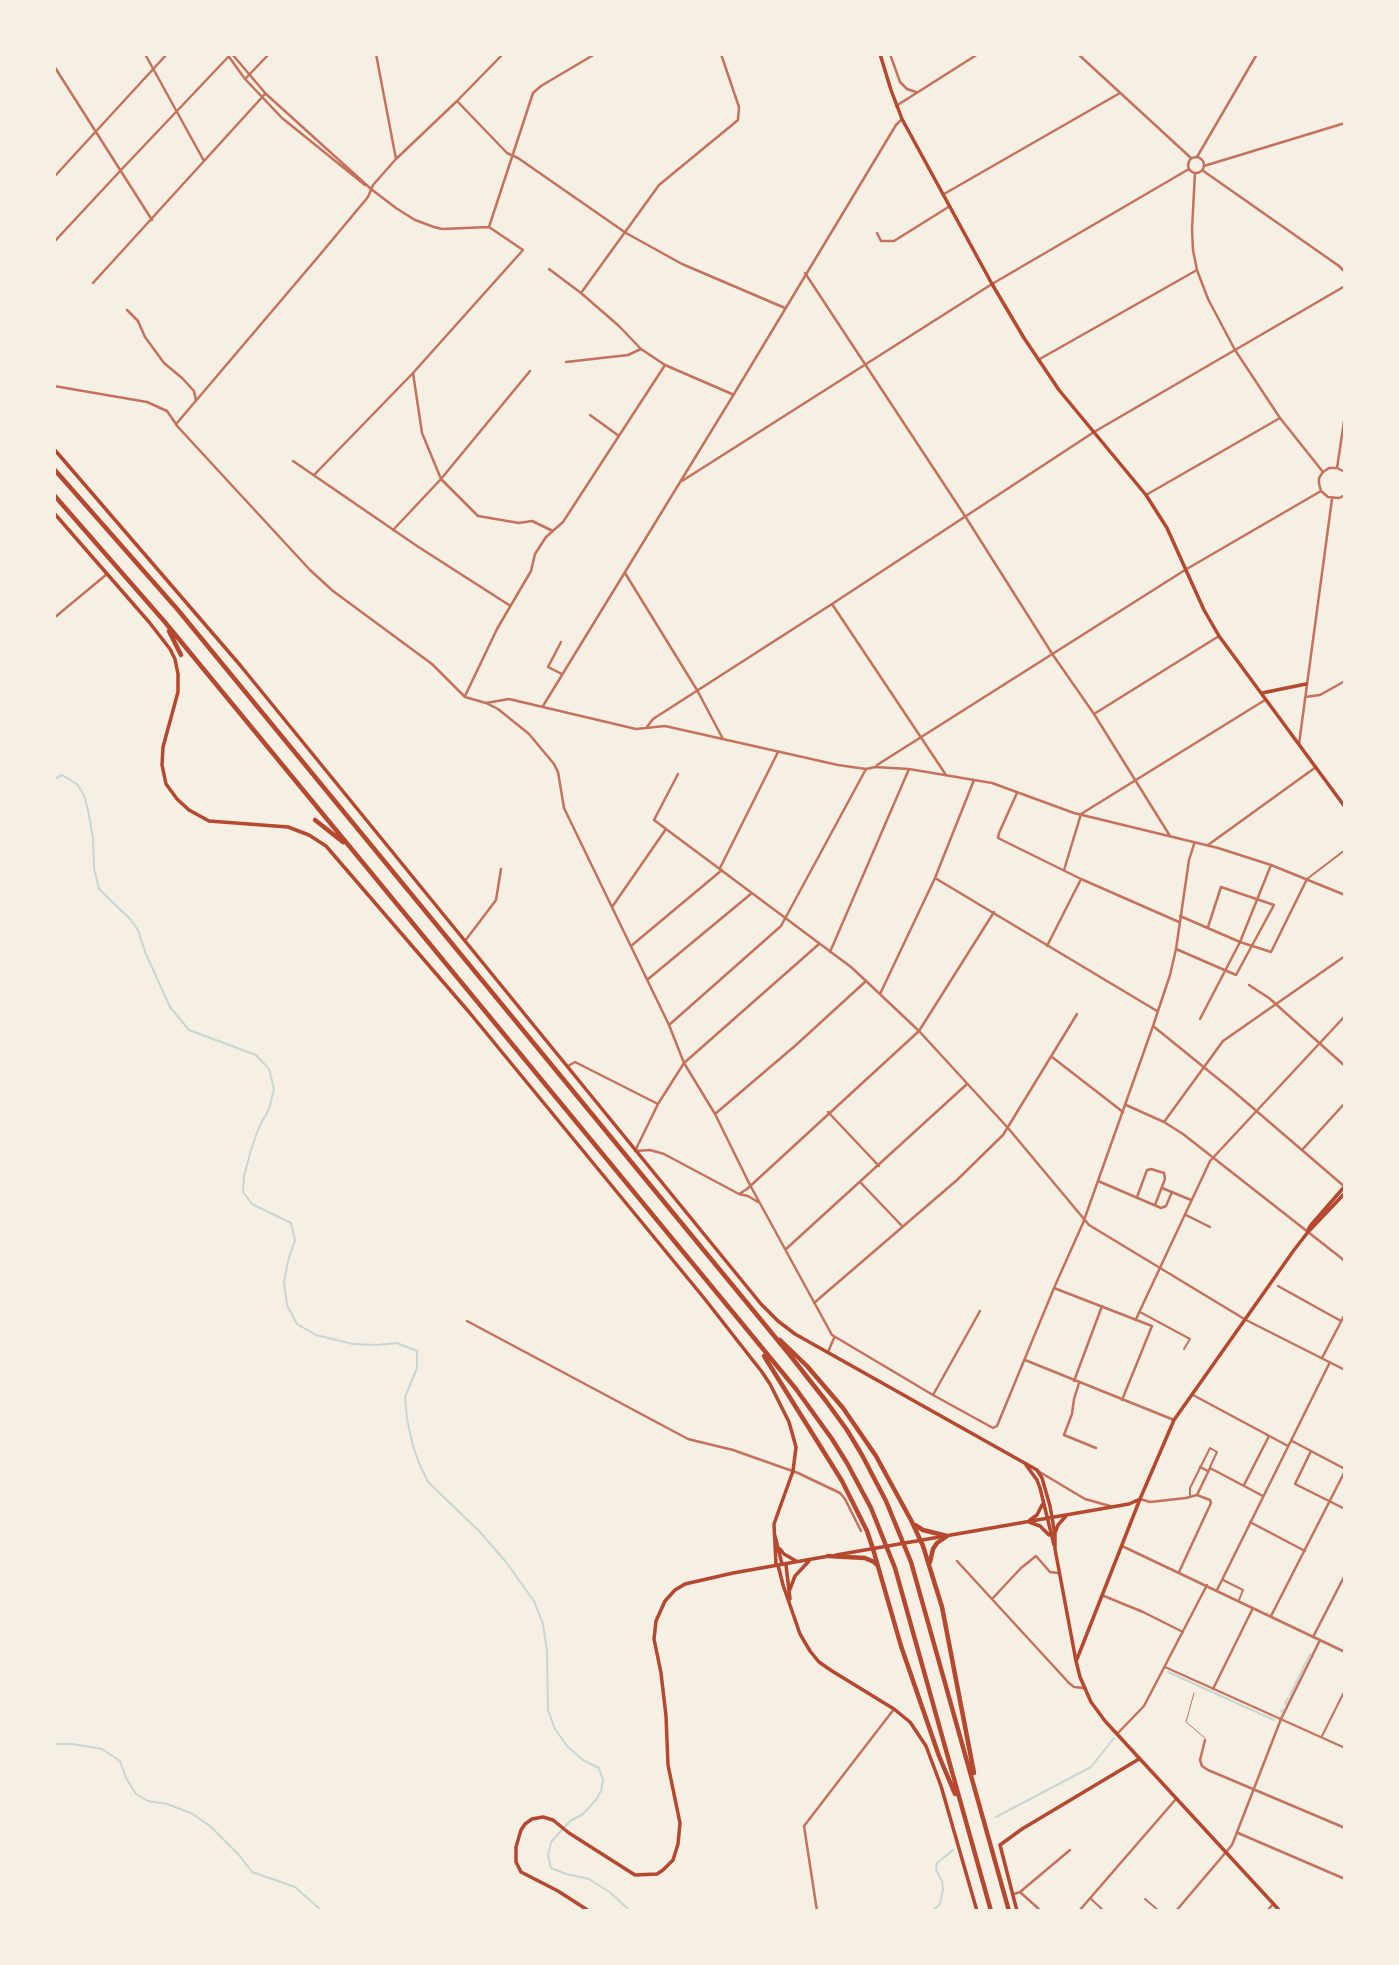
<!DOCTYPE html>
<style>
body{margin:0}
#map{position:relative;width:1399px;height:1965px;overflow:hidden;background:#f6efe4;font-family:"Open Sans",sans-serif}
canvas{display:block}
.frame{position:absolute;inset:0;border:56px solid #f6efe4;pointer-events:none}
</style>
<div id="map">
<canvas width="1399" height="1965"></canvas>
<div class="frame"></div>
</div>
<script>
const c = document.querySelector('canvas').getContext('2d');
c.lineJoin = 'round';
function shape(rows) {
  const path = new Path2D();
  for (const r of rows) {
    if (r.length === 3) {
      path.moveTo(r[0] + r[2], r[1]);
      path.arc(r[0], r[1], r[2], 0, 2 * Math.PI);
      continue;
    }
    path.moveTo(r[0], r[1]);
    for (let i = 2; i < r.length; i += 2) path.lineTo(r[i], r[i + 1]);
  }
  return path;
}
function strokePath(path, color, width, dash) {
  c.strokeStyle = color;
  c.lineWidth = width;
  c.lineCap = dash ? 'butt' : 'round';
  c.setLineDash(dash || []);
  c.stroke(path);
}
strokePath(shape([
 [54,779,62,775,77,784,84,795,88,810,93,838,94,868,99,889,130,919,138,930,145,952,170,1007,189,1030,256,1055,269,1069,274,1089,269,1109,259,1127,251,1150,244,1176,243,1192,252,1204,291,1223,295,1240,288,1261,284,1282,287,1305,297,1324,316,1335,353,1344,376,1345,397,1343,417,1351,417,1368,405,1397,407,1419,413,1446,419,1463,428,1482,480,1532,506,1562,534,1601,543,1624,547,1650,548,1710,555,1729,567,1746,583,1760,599,1768,603,1780,601,1791,596,1800,583,1814,570,1821,551,1842,548,1856,551,1868,566,1874,589,1879,611,1893,630,1911],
 [1168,1672,1274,1720],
 [1290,1695,1310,1654],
 [1285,1704,1288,1698],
 [1281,1712,1283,1709],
 [54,1744,72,1744,102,1749,120,1761,126,1778,136,1794,148,1801,167,1804,191,1813,210,1826,239,1855,252,1872,295,1887,322,1911],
 [996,1817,1091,1767,1114,1738],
 [932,1911,940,1904,943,1889,942,1881,936,1870,937,1863,953,1850]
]), '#c9d6d2', 2);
strokePath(shape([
 [1194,1693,1186,1722,1205,1738]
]), '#c5725c', 1);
strokePath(shape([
 [1307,879,1345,850],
 [1140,1312,1190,1339,1184,1349],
 [1190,1495,1190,1488,1210,1448,1217,1452,1210,1467],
 [1223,1580,1243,1590,1239,1600],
 [1165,1667,1345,1748],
 [1322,1736,1345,1690],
 [1090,1898,1104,1911],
 [1145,1899,1159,1911]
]), '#c5725c', 2);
strokePath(shape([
 [145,54,204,161],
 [227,54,245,79,282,118,365,185],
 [232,54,266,94,371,189,396,208,415,220,434,227,442,229,489,227],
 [376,54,396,159],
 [890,54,900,82,907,89,916,92],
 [1078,54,1191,158],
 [54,66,152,220],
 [245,79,269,54],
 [457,101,507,153,518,158,626,233,682,264,785,308],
 [896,106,978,54],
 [1196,165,8],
 [1197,157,1257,54],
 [1204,166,1345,123],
 [1202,170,1339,266,1345,272],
 [1195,173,1192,229,1193,250,1197,270,1208,299,1235,350,1280,418,1323,472],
 [54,177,167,54],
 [944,194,1120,93],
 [489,227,533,93,541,86,595,54],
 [877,233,881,241,894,241,950,206],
 [54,242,121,170,231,54],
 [549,269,581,293,619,326,641,349,665,365,732,394],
 [805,273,965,516,1053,655,1094,714,1170,836],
 [93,283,265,94],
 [581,293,659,185,738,120,739,107,721,54],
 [127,310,138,321,145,337,164,363,182,378,194,391,196,401],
 [1038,360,1197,270],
 [566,362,628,355,641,349],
 [413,373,422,433,441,479,478,516,519,523,532,521,553,531],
 [54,386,147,402,167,411,178,427,310,570,333,591,432,664,465,697,486,703,509,699,636,729,665,726,838,765,866,769,875,767,909,769,992,783,1074,813,1218,848,1271,865,1345,895],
 [590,415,619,436],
 [177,423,318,257,368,197,373,185,396,159,457,101,503,54],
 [293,461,417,546,509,605],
 [1337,468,1345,415],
 [1345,472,1337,468,1329,468,1323,472,1319,478,1319,484,1321,491,1328,497,1339,498,1345,495],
 [314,475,413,373,523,250,489,227],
 [682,481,992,284,1189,169],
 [1146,495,1280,418],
 [393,530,441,479,530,371],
 [625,573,697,690,723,739],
 [832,604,946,775],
 [54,618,107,574],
 [561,642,548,667,562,674],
 [465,696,497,629,531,571,535,554,546,537,563,522,665,365],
 [1305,697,1320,695,1345,681],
 [486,703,498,709,529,734,554,764,558,772,564,808,669,1025,684,1063,715,1114,750,1185,832,1335,933,1395,993,1428,997,1426,1054,1288,1083,1223,1153,1026,1170,975,1176,949,1189,860,1194,844],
 [543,706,734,394,896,125,902,119],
 [1094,714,1219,636],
 [646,728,653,719,832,604,1094,432,1345,286],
 [1299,744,1332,499],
 [877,765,1185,570,1321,491],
 [678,774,654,820,851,967,866,981,919,1031,1008,1128,1089,1225,1246,1320,1345,1370],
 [1017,793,999,833,998,838,1000,839,1081,879,1179,922],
 [1081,814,1265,700],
 [1208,845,1316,767],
 [720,868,778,752],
 [1064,870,1081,814],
 [935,878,1157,1011],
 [612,907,666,829],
 [1180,916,1240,942,1271,952,1307,879],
 [465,941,496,900,501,869],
 [819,944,684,1063,658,1104,635,1151,650,1150,664,1154,739,1194,747,1189,919,1031,994,912],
 [631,946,722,870],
 [1047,946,1080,881],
 [1176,949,1236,975,1274,905,1221,887,1208,927],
 [830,952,909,769],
 [647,980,752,893],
 [1249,985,1269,998,1345,1066],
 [880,994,935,878,974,780],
 [1200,1019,1240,942,1271,865],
 [669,1025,781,926,866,769],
 [1153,1026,1232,1090,1345,1187],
 [1052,1057,1123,1112],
 [568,1066,575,1062,658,1104],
 [1126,1105,1164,1122,1183,1134,1345,1261],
 [828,1112,879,1166],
 [715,1114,796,1045,866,981],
 [1164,1122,1223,1041,1345,956],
 [1302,1150,1345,1103],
 [1098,1181,1161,1208,1166,1206,1172,1192],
 [861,1183,902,1226],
 [1162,1188,1191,1200],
 [739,1194,748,1196,758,1202],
 [1137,1197,1147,1170,1151,1169,1164,1173,1165,1179,1155,1205],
 [1186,1215,1210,1227],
 [786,1249,967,1084],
 [1278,1286,1341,1321],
 [1054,1288,1152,1326,1122,1400],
 [814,1303,957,1180,1003,1135,1077,1014],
 [1136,1319,1210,1161,1345,1016],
 [467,1321,688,1439,733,1450,798,1473,840,1493,845,1499,861,1531],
 [828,1352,834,1338],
 [1322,1358,1345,1314],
 [1025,1360,1174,1420],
 [1074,1381,1102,1306],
 [1079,1383,1074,1399,1072,1414,1064,1435,1096,1448],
 [933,1395,980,1311],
 [1193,1395,1288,1446],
 [1292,1441,1345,1469],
 [1311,1451,1295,1484,1345,1509],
 [1200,1467,1208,1471],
 [1038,1471,1085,1499,1110,1506],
 [1244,1485,1269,1436],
 [1197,1495,1210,1468,1263,1496],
 [1140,1499,1150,1502,1186,1498,1197,1495],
 [1250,1522,1305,1551],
 [957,1561,1069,1683,1074,1687,1084,1688],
 [1179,1572,1211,1503,1210,1500,1197,1495],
 [1217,1590,1330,1362],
 [1104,1596,1143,1612,1183,1632],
 [992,1599,1021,1568,1036,1556,1050,1572,1059,1573],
 [1271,1616,1345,1471],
 [1313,1637,1345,1575],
 [1213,1689,1253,1608],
 [1117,1734,1144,1706,1207,1585],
 [1205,1740,1200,1760,1202,1766,1208,1770,1345,1828],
 [1238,1833,1345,1879],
 [1020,1892,1070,1850],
 [1014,1894,1020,1892,1041,1911],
 [817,1911,804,1826,894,1709],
 [1079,1911,1176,1799],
 [1176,1911,1232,1845,1281,1719,1320,1640],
 [1267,1911,1273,1904]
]), '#c5725c', 2.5);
strokePath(shape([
 [1122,1546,1345,1652]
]), '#c5725c', 2.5);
strokePath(shape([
 [54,449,240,665,761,1304,778,1321,795,1334,1037,1470,1042,1478,1050,1506,1055,1535,1055,1549,1076,1661,1080,1677,1091,1702,1105,1721,1280,1911],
 [54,513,149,622,170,649,175,659,178,674,178,692,163,747,162,765,166,784,177,799,189,810,209,821,288,827,309,835,326,846,469,1012,704,1298,762,1372,770,1384,789,1422,796,1447,793,1471,774,1524,776,1565],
 [1308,1230,1311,1225,1345,1186],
 [1026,1465,1037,1480,1040,1488,1054,1545],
 [1030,1520,1037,1515,1042,1505],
 [1029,1522,1040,1526,1049,1535],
 [1055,1533,1058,1525,1066,1516],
 [775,1536,782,1564],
 [780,1549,784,1554,796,1561],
 [836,1555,1129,1504,1140,1499],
 [778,1565,783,1585,800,1634,810,1651,819,1662,832,1671,894,1709,910,1722,926,1746,941,1786,977,1911],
 [786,1565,790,1599],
 [790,1589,795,1576,809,1561],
 [1077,1659,1140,1499,1174,1420,1294,1250,1308,1232,1345,1193],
 [589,1911,558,1891,521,1872,516,1862,516,1847,521,1830,525,1824,532,1819,543,1817,553,1820,569,1833,635,1875,657,1874,663,1870,673,1860,678,1844,680,1823,668,1765,666,1716,661,1673,654,1639,656,1621,665,1601,675,1590,685,1584,733,1573,829,1556],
 [1017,1911,1000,1845,1022,1829,1139,1759]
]), '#b5482f', 3.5);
strokePath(shape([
 [880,54,891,90,902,119,992,284,1024,338,1059,390,1146,495,1167,528,1204,610,1219,636,1345,807],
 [1262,693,1306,684]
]), '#b5482f', 3.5);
strokePath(shape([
 [54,469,178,610,789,1354,826,1401,847,1430,862,1455,886,1501,911,1562,1009,1911],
 [54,495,164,621,796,1389,832,1439,847,1463,871,1508,895,1568,991,1911],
 [169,631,181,655],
 [315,820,343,842],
 [780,1340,807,1366,843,1408,876,1456,912,1522,923,1546,942,1607,974,1773],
 [764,1356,842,1481,867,1531,873,1549,901,1646,939,1756,955,1794],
 [915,1525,923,1530,947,1536],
 [828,1556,865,1558,874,1562,877,1565],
 [930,1562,933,1549,937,1543,947,1536]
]), '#b5482f', 4.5);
</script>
